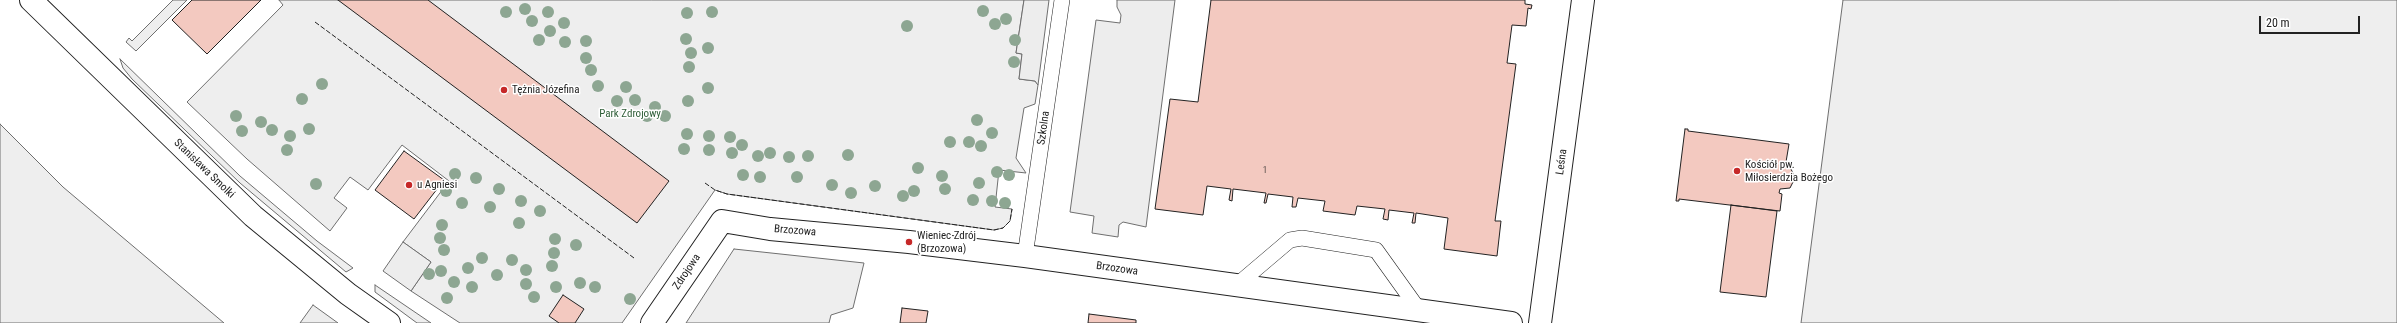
<!DOCTYPE html>
<meta charset="utf-8">
<style>
body{margin:0}
#map{position:relative;width:2397px;height:323px;overflow:hidden;background:#fff;font-family:"Roboto Condensed",sans-serif}
canvas{display:block}
.scale{position:absolute;left:2259px;top:16px;width:101px;height:18px;box-sizing:border-box;border:2px solid #222;border-top:0;padding-left:5px;font-size:12px;line-height:14px;white-space:nowrap;color:#222;-webkit-text-stroke:3px #fff;paint-order:stroke}
</style>
<div id="map">
<canvas width="2397" height="323"></canvas>
<div class="scale">20 m</div>
</div>
<script>
const c = document.querySelector('canvas').getContext('2d');
c.lineJoin = 'round';
function paint(path, color) {
  c.fillStyle = color;
  c.fill(path, 'evenodd');
}
function shape(rows) {
  const path = new Path2D();
  for (const r of rows) {
    path.moveTo(r[0], r[1]);
    for (let i = 2; i < r.length; i += 2) path.lineTo(r[i], r[i + 1]);
  }
  return path;
}
function strokePath(path, color, width, dash) {
  c.strokeStyle = color;
  c.lineWidth = width;
  c.lineCap = dash ? 'butt' : 'round';
  c.setLineDash(dash || []);
  c.stroke(path);
}
function drawText(font, color, halo, rows, align = 'center') {
  c.font = font + ' "Roboto Condensed",sans-serif';
  c.lineWidth = 3;
  c.setLineDash([]);
  c.textBaseline = 'middle';
  c.strokeStyle = halo;
  c.fillStyle = color;
  for (const [text, x, y, turn = 0] of rows) {
    c.save();
    c.translate(x, y);
    c.rotate((+turn || 0) * Math.PI / 180);
    c.textAlign = isNaN(turn) ? turn : align;
    if (halo) c.strokeText(text, 0, 0);
    c.fillText(text, 0, 0);
    c.restore();
  }
}
const green = shape([
 [173,0,187,0,136,51,126,42,129,38,132,41,173,0],
 [279,0,1024,0,1016,53,1022,54,1019,79,1035,81,1038,85,1035,104,1024,108,1016,158,1026,173,999,170,995,207,1012,209,1010,221,1003,228,994,230,727,194,715,190,622,323,460,323,411,291,431,262,403,242,449,181,402,145,368,190,350,177,334,198,347,208,330,231,247,159,187,102,283,5,279,0],
 [1843,0,2397,0,2397,323,1801,323,1843,0],
 [120,59,240,176,317,241,353,268,346,272,240,183,132,79,123,68,120,59],
 [0,124,63,187,224,323,0,323,0,124],
 [734,249,864,263,853,308,831,315,829,323,686,323,734,249],
 [375,285,431,323,417,323,375,292,375,285]
]);
paint(green, '#eee');
strokePath(green, '#6f6f6f', 1);
const parking = shape([
 [1024,0,1049,0,1038,85,1035,81,1019,79,1022,54,1016,53,1024,0],
 [1117,0,1175,0,1146,227,1123,222,1119,225,1118,237,1092,233,1094,216,1070,212,1096,20,1120,23,1121,15,1117,7,1117,0],
 [403,242,431,262,411,291,383,271,403,242],
 [313,305,338,323,300,323,313,305]
]);
paint(parking, '#ededed');
strokePath(parking, '#6f6f6f', 1);
const building = shape([
 [192,0,261,0,207,54,172,20,192,0],
 [338,0,428,0,669,181,637,223,338,0],
 [1211,0,1525,0,1525,4,1532,5,1531,9,1528,8,1526,26,1512,25,1507,63,1516,64,1495,221,1501,221,1497,256,1444,249,1448,218,1416,213,1415,223,1412,223,1414,213,1389,210,1388,220,1383,219,1385,209,1357,206,1355,215,1323,211,1325,201,1298,198,1296,207,1292,207,1293,197,1268,194,1266,203,1264,203,1266,193,1233,189,1232,201,1229,200,1231,189,1207,186,1203,215,1155,209,1170,99,1198,102,1211,0],
 [1685,129,1688,129,1688,131,1789,144,1786,162,1784,162,1783,166,1791,169,1795,178,1790,188,1780,189,1779,193,1782,194,1780,211,1679,199,1679,201,1676,201,1685,129],
 [404,151,444,180,414,219,375,190,404,151],
 [1731,205,1777,211,1766,297,1720,292,1731,205],
 [563,295,584,309,575,323,559,323,549,316,563,295],
 [902,308,928,311,926,323,900,323,902,308],
 [1089,314,1136,320,1136,323,1088,323,1089,314]
]);
paint(building, '#f3c9c0');
strokePath(building, '#222', 1);
const service = shape([
 [1025,256,1062,0],
 [1237,285,1290,240,1302,238,1376,250,1419,310]
]);
const minor = shape([
 [652,323,722,221,770,229,909,242,1025,256,1511,323],
 [1540,323,1583,0]
]);
const tertiary = shape([
 [31,0,253,216,348,294,389,323]
]);
strokePath(service, '#222', 16);
strokePath(minor, '#222', 24);
strokePath(tertiary, '#222', 24);
strokePath(service, '#fff', 15);
strokePath(minor, '#fff', 22);
strokePath(tertiary, '#fff', 22);
strokePath(shape([
 [315,22,634,258],
 [705,183,715,190,727,194,994,230,1003,228,1010,221,1012,209]
]), '#222', 1, [5, 2]);
c.fillStyle = '#8da692';
for (const [x, y] of [
 [525,9],
 [983,11],
 [506,12],
 [548,12],
 [712,12],
 [687,13],
 [1006,19],
 [532,21],
 [564,23],
 [995,24],
 [907,26],
 [550,31],
 [686,39],
 [539,40],
 [1015,40],
 [586,41],
 [565,42],
 [708,48],
 [691,53],
 [586,58],
 [1014,62],
 [689,67],
 [591,70],
 [322,84],
 [598,86],
 [626,87],
 [708,88],
 [302,99],
 [635,100],
 [617,101],
 [688,101],
 [655,107],
 [236,116],
 [647,116],
 [665,116],
 [977,120],
 [261,122],
 [309,129],
 [272,130],
 [242,131],
 [992,133],
 [687,134],
 [290,136],
 [709,136],
 [730,137],
 [950,142],
 [969,142],
 [742,145],
 [981,146],
 [684,149],
 [287,150],
 [709,150],
 [732,153],
 [770,153],
 [848,155],
 [758,156],
 [808,156],
 [789,157],
 [918,168],
 [997,172],
 [455,174],
 [743,175],
 [1009,175],
 [942,176],
 [760,177],
 [797,177],
 [476,178],
 [979,183],
 [316,184],
 [832,185],
 [875,186],
 [499,189],
 [945,189],
 [446,191],
 [914,191],
 [851,193],
 [903,196],
 [973,200],
 [521,201],
 [992,201],
 [462,203],
 [1005,203],
 [490,207],
 [540,211],
 [519,223],
 [442,225],
 [440,238],
 [555,239],
 [576,245],
 [444,250],
 [554,253],
 [482,258],
 [512,260],
 [552,266],
 [468,268],
 [526,270],
 [441,271],
 [429,274],
 [497,275],
 [454,282],
 [580,283],
 [526,284],
 [472,287],
 [556,287],
 [595,287],
 [534,297],
 [447,298],
 [630,299]
]) {
  c.beginPath();
  c.arc(x, y, 6, 0, 2 * Math.PI);
  c.fill();
}
for (const [x, y, r, color] of [
 [504,90,4,"#c62828"],
 [1737,171,4,"#c62828"],
 [409,185,4,"#c62828"],
 [909,242,4,"#c62828"]
]) {
  const dot = new Path2D();
  dot.arc(x, y, r, 0, 2 * Math.PI);
  c.fillStyle = color;
  c.fill(dot);
  strokePath(dot, '#fff', 1.5);
}
drawText('9px', '#564c4a', null, [
 ["1",1265,171]
]);
drawText('11px', '#222', '#fff', [
 ["Tężnia Józefina",512,90],
 ["Kościół pw.",1745,165],
 ["Miłosierdzia Bożego",1745,178],
 ["u Agniesi",417,185],
 ["Wieniec Zdrój",917,236],
 ["(Brzozowa)",917,249]
], 'left');
drawText('11px', '#2f5e38', '#fff', [
 ["Park Zdrojowy",630,114]
]);
drawText('11px', '#222', '#fff', [
 ["Szkolna",1044,128,-82],
 ["Leśna",1562,162,-82],
 ["Stanisława Smolki",204,169,44],
 ["Brzozowa",795,231,5],
 ["Brzozowa",1117,269,8],
 ["Zdrojowa",687,272,-56]
]);
</script>
